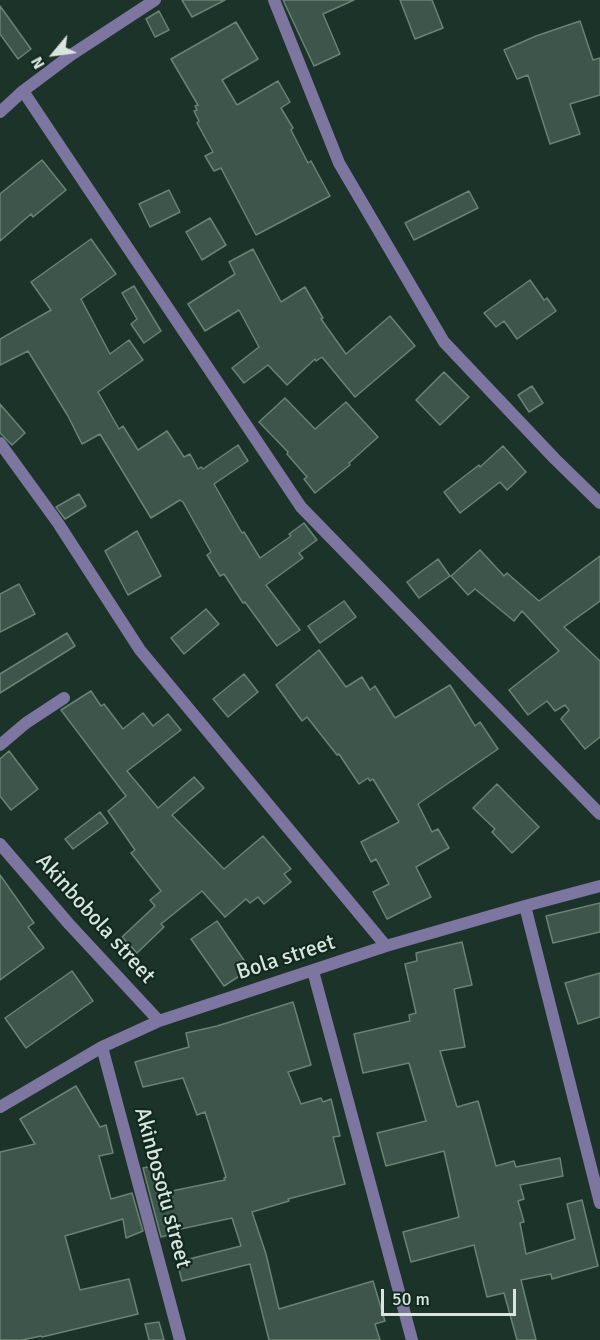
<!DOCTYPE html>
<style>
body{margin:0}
#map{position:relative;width:600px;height:1340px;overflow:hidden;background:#1c3329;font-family:Signika,sans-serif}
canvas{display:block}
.north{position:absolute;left:24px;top:24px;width:60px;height:60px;-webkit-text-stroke:4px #12291f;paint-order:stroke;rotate:241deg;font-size:16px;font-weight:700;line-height:24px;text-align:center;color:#d8e6df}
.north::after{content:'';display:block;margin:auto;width:21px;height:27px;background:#d8e6df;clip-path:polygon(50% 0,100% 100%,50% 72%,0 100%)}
.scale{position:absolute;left:381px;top:1289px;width:135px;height:27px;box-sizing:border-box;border:3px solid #d8e6df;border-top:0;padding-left:8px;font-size:18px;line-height:21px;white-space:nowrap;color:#d8e6df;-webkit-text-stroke:4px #12291f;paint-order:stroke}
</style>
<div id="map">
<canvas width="600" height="1340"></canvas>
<div class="north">N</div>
<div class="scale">50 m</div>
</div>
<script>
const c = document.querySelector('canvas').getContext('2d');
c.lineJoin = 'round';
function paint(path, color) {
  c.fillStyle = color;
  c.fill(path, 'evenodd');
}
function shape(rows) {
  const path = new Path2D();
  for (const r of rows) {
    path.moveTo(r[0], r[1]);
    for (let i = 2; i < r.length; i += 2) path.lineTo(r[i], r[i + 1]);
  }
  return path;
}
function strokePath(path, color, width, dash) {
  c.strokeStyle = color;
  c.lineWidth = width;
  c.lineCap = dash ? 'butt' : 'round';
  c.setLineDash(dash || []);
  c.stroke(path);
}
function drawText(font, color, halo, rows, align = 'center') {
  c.font = font + ' Signika,sans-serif';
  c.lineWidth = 4.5;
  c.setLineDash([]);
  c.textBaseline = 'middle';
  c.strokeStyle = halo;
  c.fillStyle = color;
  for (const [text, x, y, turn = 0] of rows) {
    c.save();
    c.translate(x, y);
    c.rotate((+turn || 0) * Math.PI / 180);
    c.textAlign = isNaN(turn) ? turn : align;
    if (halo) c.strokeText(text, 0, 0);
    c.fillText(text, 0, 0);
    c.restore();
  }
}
const building = shape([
 [182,0,225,0,192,17,182,0],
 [283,0,354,0,323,14,340,54,314,66,283,0],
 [400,0,432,0,443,28,415,39,400,0],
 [0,6,31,49,18,59,0,34,0,6],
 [159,11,169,30,155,37,146,19,159,11],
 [580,21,593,60,600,58,600,95,570,104,580,134,550,144,528,75,517,79,504,50,536,36,580,21],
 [236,22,258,59,222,80,237,105,278,81,290,102,281,108,293,128,291,130,308,163,311,161,330,196,256,235,221,168,214,171,205,156,213,152,197,123,199,121,194,111,197,110,195,106,198,105,171,59,236,22],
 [42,160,66,190,33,217,31,214,0,241,0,194,42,160],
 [169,190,180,212,150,227,139,204,169,190],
 [469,191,478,208,414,240,405,223,469,191],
 [210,218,226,245,202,260,186,232,210,218],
 [91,239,116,274,81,299,110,354,129,340,143,360,98,392,119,429,123,426,138,450,167,431,184,457,190,454,198,469,201,467,203,469,238,445,248,461,214,484,242,533,244,532,260,558,291,536,289,534,304,523,317,540,299,553,303,558,266,585,300,630,277,646,245,602,243,603,224,574,220,576,207,555,211,552,183,502,180,500,151,518,100,434,82,444,68,416,28,351,0,365,0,339,51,310,31,282,91,239],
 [253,249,281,302,305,287,323,318,321,319,346,354,390,316,415,346,355,397,322,357,316,361,315,359,287,385,268,365,244,383,232,368,259,347,239,310,205,331,188,304,235,274,229,262,253,249],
 [530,280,544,300,547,298,556,311,517,339,504,321,496,327,484,313,530,280],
 [134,286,161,331,144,343,131,324,137,319,122,293,134,286],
 [444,372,469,397,440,425,416,400,444,372],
 [532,386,543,403,529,412,518,395,532,386],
 [285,398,315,429,346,402,378,437,349,463,350,465,315,493,304,479,307,477,287,454,288,452,259,422,285,398],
 [0,404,25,433,12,445,0,433,0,404],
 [503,446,526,472,507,490,500,482,460,513,444,492,479,465,480,467,503,446],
 [79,494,86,506,65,519,56,507,79,494],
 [137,531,161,576,128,595,105,551,137,531],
 [480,550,504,576,507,573,539,601,600,556,600,601,564,627,600,661,600,737,585,749,561,719,569,710,565,705,555,711,547,701,528,715,509,690,559,651,522,611,514,621,475,589,468,595,451,576,480,550],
 [438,559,450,576,419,598,407,582,438,559],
 [19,584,35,614,0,632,0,594,19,584],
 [344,601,356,617,320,643,308,626,344,601],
 [206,609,219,624,184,654,171,638,206,609],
 [67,633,75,646,0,693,0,674,67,633],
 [319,650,346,687,362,677,370,690,375,686,395,718,450,685,475,726,480,722,498,749,418,804,432,832,438,829,449,848,416,867,431,897,387,919,373,892,389,884,376,859,371,862,361,842,399,822,373,779,370,781,368,778,359,784,339,754,337,755,307,717,302,721,276,685,319,650],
 [244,674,258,692,228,717,213,699,244,674],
 [91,691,101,706,104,704,123,729,143,713,153,726,168,714,181,730,127,771,158,808,194,777,204,788,172,815,224,869,263,836,291,869,284,874,291,882,264,904,258,897,250,903,246,899,225,917,202,891,161,924,164,927,137,953,122,937,155,906,150,900,161,891,131,853,135,850,108,811,126,796,61,710,91,691],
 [9,751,38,789,11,810,0,796,0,759,9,751],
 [497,784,539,827,512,853,492,832,495,829,473,808,497,784],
 [100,812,108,823,73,849,65,839,100,812],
 [0,875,34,923,28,927,44,948,0,980,0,875],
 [600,903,600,932,553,943,546,916,600,903],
 [217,921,250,969,224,986,191,939,217,921],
 [462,942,472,985,454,989,465,1047,440,1051,457,1107,478,1101,496,1166,514,1161,516,1167,560,1158,563,1176,520,1185,524,1199,518,1201,524,1222,520,1223,526,1254,575,1239,567,1204,582,1200,598,1266,552,1279,551,1274,521,1280,536,1340,517,1340,504,1293,487,1297,474,1245,411,1262,403,1232,459,1217,444,1151,386,1166,377,1133,426,1121,409,1063,363,1073,354,1034,410,1021,409,1015,416,1013,405,964,417,961,416,953,462,942],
 [72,971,93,1001,26,1048,5,1018,72,971],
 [600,973,600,1017,578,1024,565,983,600,973],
 [293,1002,311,1065,288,1072,301,1104,321,1098,323,1102,331,1099,340,1136,333,1137,345,1184,288,1199,289,1201,252,1212,266,1254,279,1309,373,1281,385,1321,375,1324,380,1340,269,1340,250,1264,182,1281,177,1262,241,1246,232,1218,176,1230,177,1233,161,1237,143,1168,157,1165,163,1191,167,1190,167,1192,225,1180,224,1178,226,1177,205,1112,197,1115,183,1078,143,1087,135,1062,189,1047,186,1033,217,1026,293,1002],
 [76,1086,100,1127,106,1125,113,1153,99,1156,111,1199,132,1193,143,1231,126,1238,123,1219,65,1236,80,1290,129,1279,138,1314,42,1337,41,1336,22,1340,0,1340,0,1152,35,1144,20,1119,76,1086],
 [159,1322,164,1340,149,1340,145,1324,159,1322]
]);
paint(building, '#3d554a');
strokePath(building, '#698376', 1.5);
strokePath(shape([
 [274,0,339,163,444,342,555,459,600,503],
 [23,91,301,507,600,814],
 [0,112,23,91,71,55,155,0],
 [0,443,58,523,140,650,386,946],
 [0,745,26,723,64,698],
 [0,844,69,924,159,1021],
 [525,906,600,1203],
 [313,971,412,1340],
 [102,1047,180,1340],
 [0,1107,102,1047,159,1021,386,946,525,906,600,886]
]), '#7d76a1', 12);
drawText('22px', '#d8e6df', '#12291f', [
 ["Akinbobola street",95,919,48],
 ["Bola street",286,958,-18],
 ["Akinbosotu street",162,1188,75]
]);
</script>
